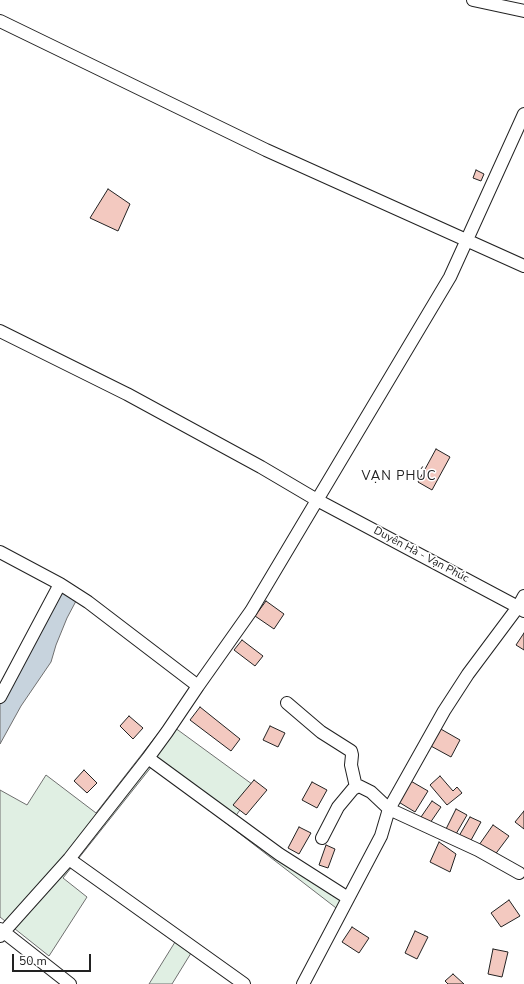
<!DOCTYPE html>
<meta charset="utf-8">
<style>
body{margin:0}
#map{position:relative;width:524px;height:984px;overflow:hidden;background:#fff;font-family:"Nunito Sans",sans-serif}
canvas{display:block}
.scale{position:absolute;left:12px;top:954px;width:79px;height:18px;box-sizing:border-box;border:2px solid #222;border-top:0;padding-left:5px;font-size:12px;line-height:14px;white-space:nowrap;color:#222;-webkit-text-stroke:3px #fff;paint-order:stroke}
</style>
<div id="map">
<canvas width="524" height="984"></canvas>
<div class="scale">50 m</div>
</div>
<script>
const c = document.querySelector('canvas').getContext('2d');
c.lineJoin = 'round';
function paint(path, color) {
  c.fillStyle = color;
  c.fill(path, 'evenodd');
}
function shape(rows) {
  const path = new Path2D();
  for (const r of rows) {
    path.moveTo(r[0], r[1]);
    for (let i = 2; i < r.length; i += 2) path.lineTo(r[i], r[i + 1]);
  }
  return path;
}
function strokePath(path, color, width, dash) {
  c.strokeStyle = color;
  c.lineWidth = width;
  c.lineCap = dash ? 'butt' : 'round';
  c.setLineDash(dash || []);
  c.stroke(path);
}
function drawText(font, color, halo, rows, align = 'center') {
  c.font = font + ' "Nunito Sans",sans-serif';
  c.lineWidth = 3;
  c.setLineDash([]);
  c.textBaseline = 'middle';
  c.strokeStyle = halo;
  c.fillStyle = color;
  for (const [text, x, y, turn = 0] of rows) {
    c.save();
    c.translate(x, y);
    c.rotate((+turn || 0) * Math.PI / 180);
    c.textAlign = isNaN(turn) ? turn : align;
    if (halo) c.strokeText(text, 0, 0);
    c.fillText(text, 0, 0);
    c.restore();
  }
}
const green = shape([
 [167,722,256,787,235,817,345,902,340,911,152,766,63,878,87,897,49,956,0,917,0,790,27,805,46,775,96,813,167,722],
 [180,934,196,945,172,984,149,984,180,934]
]);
paint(green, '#e0efe3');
strokePath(green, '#6f6f6f', 1);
const water = shape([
 [63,591,76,601,67,618,56,645,51,662,21,706,0,744,0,701,63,591]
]);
paint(water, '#c7d3dd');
strokePath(water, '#6f6f6f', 1);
const building = shape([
 [476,170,484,174,481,181,473,178,476,170],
 [108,189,130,204,118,231,90,218,108,189],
 [436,449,450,457,432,490,418,482,436,449],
 [266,601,284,614,274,629,255,616,266,601],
 [524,633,524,650,516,645,524,633],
 [242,640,263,656,255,666,234,650,242,640],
 [200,707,240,739,231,751,190,720,200,707],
 [129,716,143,728,133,739,120,726,129,716],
 [270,726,285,733,278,747,263,740,270,726],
 [439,728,460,740,451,757,429,745,439,728],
 [84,770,97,783,87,793,74,781,84,770],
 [440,776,453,791,457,787,462,793,447,805,430,785,440,776],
 [254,780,267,790,246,815,233,805,254,780],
 [409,780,428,791,415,812,397,801,409,780],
 [312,782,327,790,317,808,302,800,312,782],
 [432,801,441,807,430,823,421,817,432,801],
 [456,809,467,815,456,834,446,829,456,809],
 [524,811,524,829,515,822,524,811],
 [470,817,481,822,470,842,459,836,470,817],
 [493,825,509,836,494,856,479,845,493,825],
 [299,827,311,833,299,854,288,848,299,827],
 [439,842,456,854,450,872,430,862,439,842],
 [326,845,335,849,328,868,319,865,326,845],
 [509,900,520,916,501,927,491,913,509,900],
 [352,927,369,938,359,953,342,942,352,927],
 [415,931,428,937,417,959,405,953,415,931],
 [493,949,508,952,502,977,488,974,493,949],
 [453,974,464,984,448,984,445,981,453,974]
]);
paint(building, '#f3c9c0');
strokePath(building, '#222', 1);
const minor = shape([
 [473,0,524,11],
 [0,21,266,150,524,266],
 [0,331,127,394,261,467,317,500,518,607,524,611],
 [0,552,60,584,88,602,198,686],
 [0,697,60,584],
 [287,703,321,732,351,751,352,755,351,765,356,787],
 [148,758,279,854,348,898],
 [322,838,338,807,353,789,359,786,371,792,389,809,478,850,519,873],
 [69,859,244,984],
 [0,929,70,984],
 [0,936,69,859,148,758,167,732,198,686,251,611,450,277,524,114],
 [303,984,381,836,389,809,444,711,468,674,518,607,524,596]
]);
strokePath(minor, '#222', 14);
strokePath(minor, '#fff', 12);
drawText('11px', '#222', '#fff', [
 ["Duyên Hà - Vạn Phúc",421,555,28]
]);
c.letterSpacing = '1px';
drawText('13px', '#222', '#fff', [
 ["VẠN PHÚC",399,477]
]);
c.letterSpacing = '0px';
</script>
